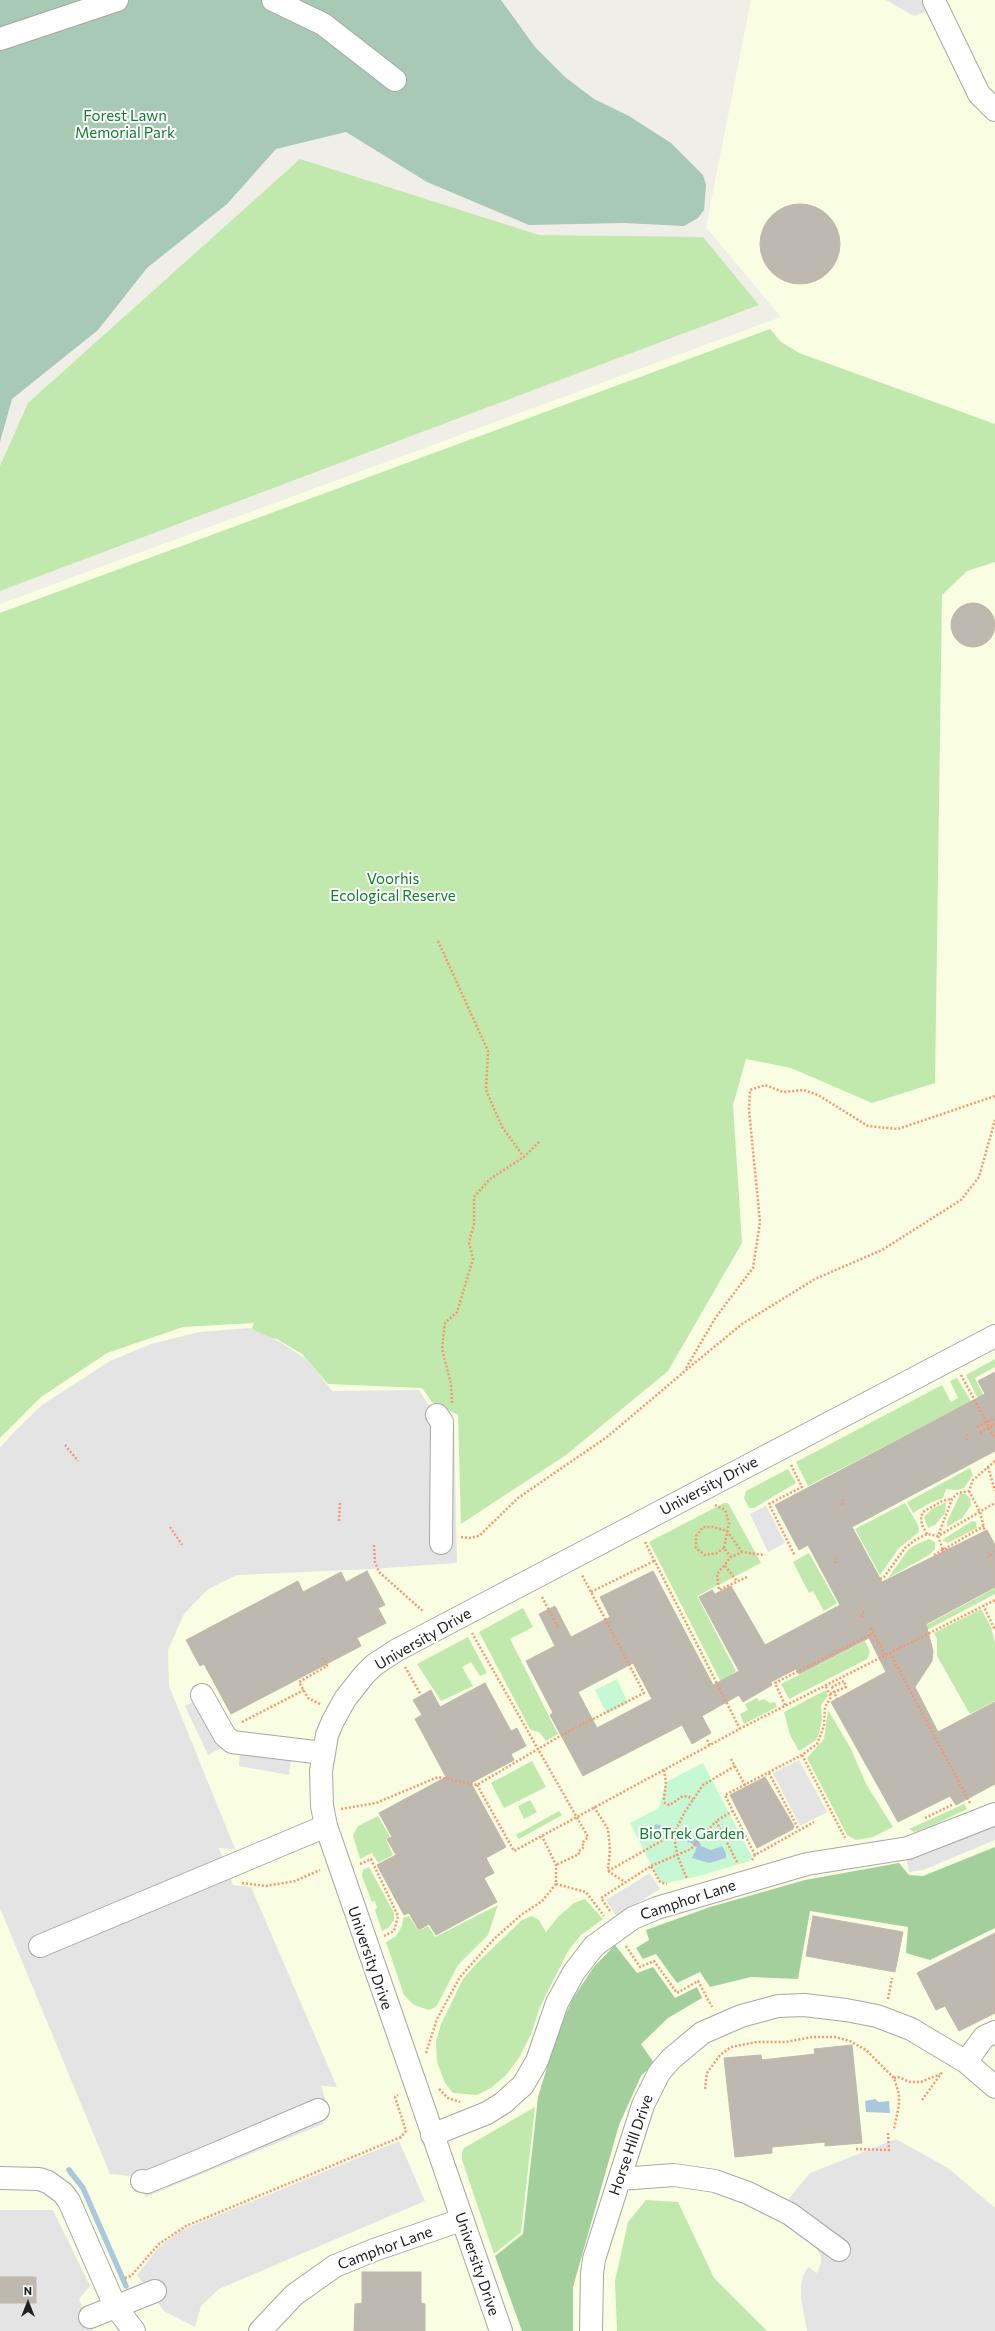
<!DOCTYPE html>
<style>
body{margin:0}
#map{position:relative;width:995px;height:2331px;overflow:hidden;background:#f0efe7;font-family:Commissioner,sans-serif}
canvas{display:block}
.north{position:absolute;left:8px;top:2283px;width:40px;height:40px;-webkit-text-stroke:3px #fff;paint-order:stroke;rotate:0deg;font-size:11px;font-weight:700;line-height:16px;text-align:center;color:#202020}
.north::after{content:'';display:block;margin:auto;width:14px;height:18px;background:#202020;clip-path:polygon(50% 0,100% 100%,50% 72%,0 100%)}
</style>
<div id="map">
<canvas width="995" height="2331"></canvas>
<div class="north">N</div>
</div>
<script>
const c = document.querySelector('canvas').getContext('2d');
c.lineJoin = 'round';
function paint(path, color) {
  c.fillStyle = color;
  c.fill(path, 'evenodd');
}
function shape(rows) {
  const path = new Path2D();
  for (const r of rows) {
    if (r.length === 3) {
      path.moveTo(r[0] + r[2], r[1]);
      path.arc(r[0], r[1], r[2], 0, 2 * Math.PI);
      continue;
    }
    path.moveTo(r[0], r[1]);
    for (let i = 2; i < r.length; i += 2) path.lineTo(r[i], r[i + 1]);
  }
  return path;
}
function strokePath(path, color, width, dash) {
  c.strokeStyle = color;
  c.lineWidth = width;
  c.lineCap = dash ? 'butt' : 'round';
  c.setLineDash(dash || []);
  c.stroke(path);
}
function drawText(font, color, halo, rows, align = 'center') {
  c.font = font + ' Commissioner,sans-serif';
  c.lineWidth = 4;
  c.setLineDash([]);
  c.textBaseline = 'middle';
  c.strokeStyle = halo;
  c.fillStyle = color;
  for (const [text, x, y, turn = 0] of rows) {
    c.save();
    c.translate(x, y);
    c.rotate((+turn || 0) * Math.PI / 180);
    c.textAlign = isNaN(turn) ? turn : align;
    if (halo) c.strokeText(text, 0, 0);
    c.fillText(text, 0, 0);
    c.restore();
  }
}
paint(shape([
 [751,0,995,0,995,2331,0,2331,0,604,781,317,706,227]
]), '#f9fee2');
paint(shape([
 [300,159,539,235,703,237,759,305,0,591,0,466,28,403],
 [770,329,781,342,799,353,995,424,995,562,967,571,942,595,935,1083,872,1103,791,1068,746,1059,733,1105,742,1243,668,1371,566,1455,461,1524,458,1415,432,1402,422,1388,328,1384,302,1354,277,1339,249,1335,254,1323,183,1327,107,1353,41,1397,0,1438,0,613],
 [995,1359,995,1367,975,1378,991,1410,985,1413,966,1375],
 [957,1378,979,1414,974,1417,966,1404,808,1486,796,1462,942,1385,951,1402,958,1398,950,1381],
 [970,1468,973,1475,964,1488,957,1490,946,1489,943,1498,930,1503,913,1513,907,1502],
 [788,1469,796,1483,754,1508,749,1508,744,1498,746,1491],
 [960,1494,966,1494,970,1498,971,1505,962,1518,947,1527,947,1522],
 [946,1502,945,1513,935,1525,928,1528,924,1517,932,1509],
 [724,1503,728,1503,761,1563,697,1596,736,1671,721,1682,649,1542],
 [905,1503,918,1525,919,1532,899,1548,880,1575,855,1529],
 [972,1521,976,1522,977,1528,948,1543,942,1540],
 [929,1539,935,1542,935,1549,929,1555,888,1578,908,1550,915,1545],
 [809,1553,837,1603,824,1611,813,1591,809,1593,793,1562],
 [995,1588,995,1594,912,1638,910,1634],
 [523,1608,533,1627,510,1639,558,1734,546,1741,540,1733,530,1729,479,1632],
 [981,1609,991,1627,995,1643,995,1701,970,1714,937,1656,937,1639,934,1633],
 [468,1637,487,1673,480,1676,471,1662,462,1667,473,1686,441,1701,417,1664],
 [865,1641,870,1652,867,1659,789,1699,781,1684],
 [826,1690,828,1696,821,1705,822,1719,819,1734,816,1740,799,1751,790,1735,784,1712],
 [757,1698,759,1701,764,1699,770,1703,775,1702,777,1707,744,1724,740,1714,748,1710,745,1704],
 [828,1710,851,1749,866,1784,893,1827,873,1837,856,1840,847,1835,807,1758,824,1739],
 [532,1761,546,1787,504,1808,491,1783],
 [530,1800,537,1812,524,1819,518,1806],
 [964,1804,967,1809,931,1826,914,1832,909,1829],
 [559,1811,562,1815,519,1839,516,1835],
 [378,1816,390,1837,386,1839,393,1855,378,1863,372,1853,360,1859,353,1835,358,1826],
 [369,1867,394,1913,394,1920,388,1928,382,1931,375,1910,377,1908,375,1901,372,1902,362,1876,363,1870],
 [585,1899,603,1919,581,1935,568,1951,540,2007,531,2034,519,2058,506,2075,491,2088,477,2095,453,2093,445,2083,437,2062,436,2042,441,2024,463,1979,475,1965,522,1920,532,1916,539,1920,546,1932,558,1917,574,1903],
 [498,1905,488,1935,458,1965,436,2007,429,2010,414,2005,404,1995,386,1942,396,1936,402,1926,403,1918,409,1916,419,1931,428,1926,435,1937],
 [535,2107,521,2232,494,2254,462,2160,462,2153,464,2148],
 [646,2200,678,2202,714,2278,767,2331,617,2331,615,2281,628,2222]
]), '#c1e9ae');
paint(shape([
 [995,1847,995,1928,930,1960,906,1953,908,1927,810,1911,798,1979,751,1977,710,1987,700,1972,677,1983,656,1954,643,1959,636,1948,649,1940,646,1930,710,1907,805,1880,899,1863,909,1875,923,1876],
 [615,1945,637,1973,653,1967,675,1998,697,1987,702,1998,668,2018,641,2044,654,2063,641,2076,619,2125,573,2287,573,2331,522,2331,495,2256,523,2234,538,2097,557,2035,572,2000,593,1968]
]), '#a3cf9d');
paint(shape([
 [0,0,501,0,535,47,565,77,594,99,629,116,671,143,703,175,706,185,704,210,698,218,684,226,624,223,529,225,427,182,346,132,276,149,227,204,147,268,98,330,12,399,0,442]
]), '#a8c9b3');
paint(shape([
 [617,1679,628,1703,607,1714,595,1690],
 [703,1763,752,1857,750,1861,695,1877,666,1883,660,1882,630,1823,659,1808,666,1782]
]), '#c6f9d3');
paint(shape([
 [886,0,946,0,947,4,914,16],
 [250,1328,282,1343,309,1361,332,1391,419,1390,428,1404,440,1406,450,1414,454,1424,457,1563,371,1569,237,1575,208,1589,184,1614,168,1650,169,1686,235,1849,219,1848,233,1885,251,1887,337,2087,321,2086,328,2107,323,2124,146,2197,130,2176,110,2174,0,1908,0,1448,12,1434,42,1405,110,1361,151,1344,199,1332],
 [766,1506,785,1543,768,1552,750,1514],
 [197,1700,221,1748,208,1755,185,1706],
 [240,1752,291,1760,289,1775,239,1766],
 [799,1760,827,1812,800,1826,773,1773],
 [995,1816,995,1840,923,1870,909,1872,905,1852],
 [650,1873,660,1889,616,1916,606,1900],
 [896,2139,948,2168,995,2208,995,2331,807,2331,801,2298,801,2286,803,2276,808,2267,817,2273,821,2263,821,2256,817,2249,774,2217,810,2173],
 [399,2141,425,2201,219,2289,201,2306,195,2327,164,2311,137,2275,159,2247,182,2230],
 [0,2210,53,2210,90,2286,79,2299,93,2331,0,2331]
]), '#e4e4e4');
paint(shape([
 [698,1845,711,1850,722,1846,726,1853,726,1858,709,1863,692,1858],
 [875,2099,879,2102,889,2101,890,2113,866,2112,865,2101]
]), '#a9c8dd');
strokePath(shape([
 [657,1827,693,1841,698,1845],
 [69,2170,83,2188,126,2286]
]), '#a9c8dd', 5.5);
const building = shape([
 [800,244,40],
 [973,625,22],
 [995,1372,995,1451,852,1527,882,1582,987,1530,995,1545,995,1587,926,1624,933,1651,932,1661,915,1687,938,1732,995,1702,995,1784,956,1805,950,1796,898,1822,831,1702,886,1672,869,1638,799,1674,796,1669,771,1682,772,1685,743,1702,739,1695,702,1716,711,1733,692,1744,682,1725,583,1776,550,1715,553,1713,526,1661,555,1646,539,1614,555,1606,571,1637,610,1617,600,1597,653,1571,713,1685,739,1671,699,1597,712,1590,715,1594,731,1586,765,1645,840,1605,808,1545,799,1550,775,1505,985,1394,978,1381,995,1372],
 [633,1663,652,1699,597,1728,578,1692,633,1663],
 [367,1571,385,1605,378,1608,386,1623,357,1638,361,1646,231,1714,204,1664,200,1666,186,1640,298,1581,303,1592,341,1572,346,1582,367,1571],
 [485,1683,511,1731,517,1728,526,1746,511,1754,514,1760,471,1783,506,1847,486,1858,494,1873,484,1878,497,1902,436,1935,429,1924,419,1930,409,1913,404,1915,377,1865,396,1855,387,1839,392,1837,379,1813,446,1777,415,1719,422,1715,413,1700,431,1690,440,1707,485,1683],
 [765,1777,794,1826,793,1829,757,1848,730,1795,765,1777],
 [813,1916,903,1932,895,1972,806,1956,813,1916],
 [995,1933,995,2013,959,2031,945,2006,936,2010,917,1973,995,1933],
 [852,2045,862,2143,825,2146,825,2142,772,2147,772,2153,735,2157,724,2058,761,2055,762,2060,815,2054,814,2049,852,2045],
 [362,2272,421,2272,421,2303,425,2304,425,2331,354,2331,355,2304,362,2303,362,2272],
 [0,2277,36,2277,36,2303,0,2303,0,2277]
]);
paint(building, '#bdb8b0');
strokePath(building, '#c2b9a9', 1);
const minor = shape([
 [273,0,323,24,395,80],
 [934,1,979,94,995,110],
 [0,39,117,0],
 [437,1415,442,1422,441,1543],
 [202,1695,225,1736,232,1742,323,1753],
 [40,1946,326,1826],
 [966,2062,984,2037,995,2032],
 [432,2135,487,2113,503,2103,523,2085,537,2061,557,2003,574,1972,594,1946,633,1918,657,1908,807,1864,908,1848,995,1814],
 [0,2178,39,2179,48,2182,63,2193,69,2201,115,2306,134,2331],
 [620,2179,674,2175,715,2181,748,2193,790,2214,839,2250],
 [142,2181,147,2182,201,2160,318,2110],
 [90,2317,155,2291],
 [260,2331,294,2295,335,2266,374,2250,461,2220],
 [501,2331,326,1826,322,1806,321,1771,327,1735,333,1721,345,1699,364,1675,374,1665,397,1650,995,1336],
 [591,2331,592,2274,594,2259,643,2105,659,2073,671,2059,702,2033,741,2016,778,2006,804,2005,846,2010,877,2016,911,2029,966,2062,995,2087]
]);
strokePath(minor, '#a7a7a7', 24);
strokePath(shape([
 [438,941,488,1051,486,1090,502,1127,524,1157],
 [686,1368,716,1317,753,1268,760,1222,749,1110,750,1090,765,1085,783,1092,804,1090,818,1095,868,1126,898,1129,995,1096],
 [961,1375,995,1438],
 [452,1403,451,1384,442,1349,445,1323,457,1312,473,1259,469,1242,474,1224,474,1197,490,1179,524,1157,540,1141],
 [980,1433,995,1424],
 [967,1440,967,1433],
 [65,1445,78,1461],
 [791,1465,802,1487,769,1504,795,1556],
 [988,1467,995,1491],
 [969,1491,980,1512,985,1532],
 [715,1505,725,1510,729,1523,724,1548,731,1557],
 [842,1505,843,1500],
 [339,1521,340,1502],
 [170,1527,182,1545],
 [927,1534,922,1525,921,1517,923,1512,942,1501,951,1499],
 [461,1537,469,1538,479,1536,518,1498,607,1437,685,1371,742,1324,815,1279,882,1250,961,1200,979,1177,995,1120],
 [645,1542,740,1729],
 [374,1545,375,1562,379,1572,424,1612],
 [724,1548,717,1553,705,1555,696,1548,696,1536,703,1527,713,1527,727,1531,742,1552],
 [942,1549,950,1550],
 [944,1553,938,1536,952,1499,958,1493,969,1491,973,1480,995,1461],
 [934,1555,984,1526],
 [991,1556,993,1551],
 [988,1558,989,1553],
 [835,1563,837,1558],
 [725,1566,737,1581],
 [747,1577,719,1590,717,1574,731,1557,742,1552,765,1555],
 [880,1579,884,1577,905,1548,915,1540,927,1534,938,1536,995,1503],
 [591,1592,654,1561],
 [542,1597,559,1629],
 [983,1605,995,1630],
 [861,1617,864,1612],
 [871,1628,885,1655],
 [472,1633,588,1837,582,1843,584,1847,578,1852,579,1854,556,1865],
 [890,1653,970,1803],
 [405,1667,421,1695],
 [830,1694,846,1687,844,1681,832,1687],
 [320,1704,308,1698,299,1682,327,1666,323,1658],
 [785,1705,775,1683,874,1633],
 [242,1722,304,1690],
 [707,1740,710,1745],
 [802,1755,845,1838],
 [664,1770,666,1782,664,1798,665,1803,669,1805,673,1803,681,1797,687,1796,693,1799],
 [769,1773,799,1830],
 [477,1785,514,1851,745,1726,995,1600],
 [594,1807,608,1829,610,1850,608,1870],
 [341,1809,376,1803,438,1777,477,1785,560,1736,644,1693,582,1575],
 [733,1811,716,1821,738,1864],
 [925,1818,952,1805],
 [674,1834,677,1855,687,1879],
 [755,1855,725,1795,802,1755,817,1744,824,1726,825,1707,831,1697,825,1685],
 [752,1860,755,1855,814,1822],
 [360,1864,371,1859,398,1916,394,1931,384,1936],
 [651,1866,691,1849,716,1821],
 [608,1871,674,1834,684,1813,703,1785,735,1766],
 [608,1871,625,1882],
 [242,1883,266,1886,295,1881,320,1870],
 [556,1884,586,1892,604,1916],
 [610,1911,601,1898,651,1866,660,1882,667,1884],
 [626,1946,640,1967,654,1961,677,1993,698,1981,712,2007],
 [888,1999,892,1978],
 [426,2053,437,2019,460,1977,494,1939,521,1915,542,1901,556,1884,556,1865,542,1836],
 [894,2078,898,2077,910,2082,921,2082,940,2074],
 [439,2089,448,2098,460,2102],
 [705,2089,707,2073,720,2055,731,2047,757,2042,786,2042,812,2037,835,2037,850,2041,866,2050,894,2078,899,2094,899,2105,894,2129],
 [922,2100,943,2071],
 [856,2149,889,2150,888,2133],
 [125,2278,131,2276,159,2244,186,2226,401,2137,406,2131,395,2097,398,2095]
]), '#f79771', 2.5, [2, 2]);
strokePath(minor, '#fff', 22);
strokePath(shape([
 [977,1427,995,1418],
 [832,1687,837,1699],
 [731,1759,746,1787]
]), '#f79771', 2.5, [2, 2]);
drawText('15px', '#0e7e2b', '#fff', [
 ["Forest Lawn",125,116],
 ["Memorial Park",125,133],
 ["Voorhis",393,879],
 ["Ecological Reserve",393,896],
 ["BioTrek Garden",692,1834]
]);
drawText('15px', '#202020', '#fff', [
 ["University Drive",709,1486,-28],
 ["University Drive",423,1639,-30],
 ["Camphor Lane",688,1900,-18],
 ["University Drive",370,1958,71],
 ["Horse Hill Drive",631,2145,-71],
 ["Camphor Lane",385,2248,-20],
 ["University Drive",477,2264,71]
]);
</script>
